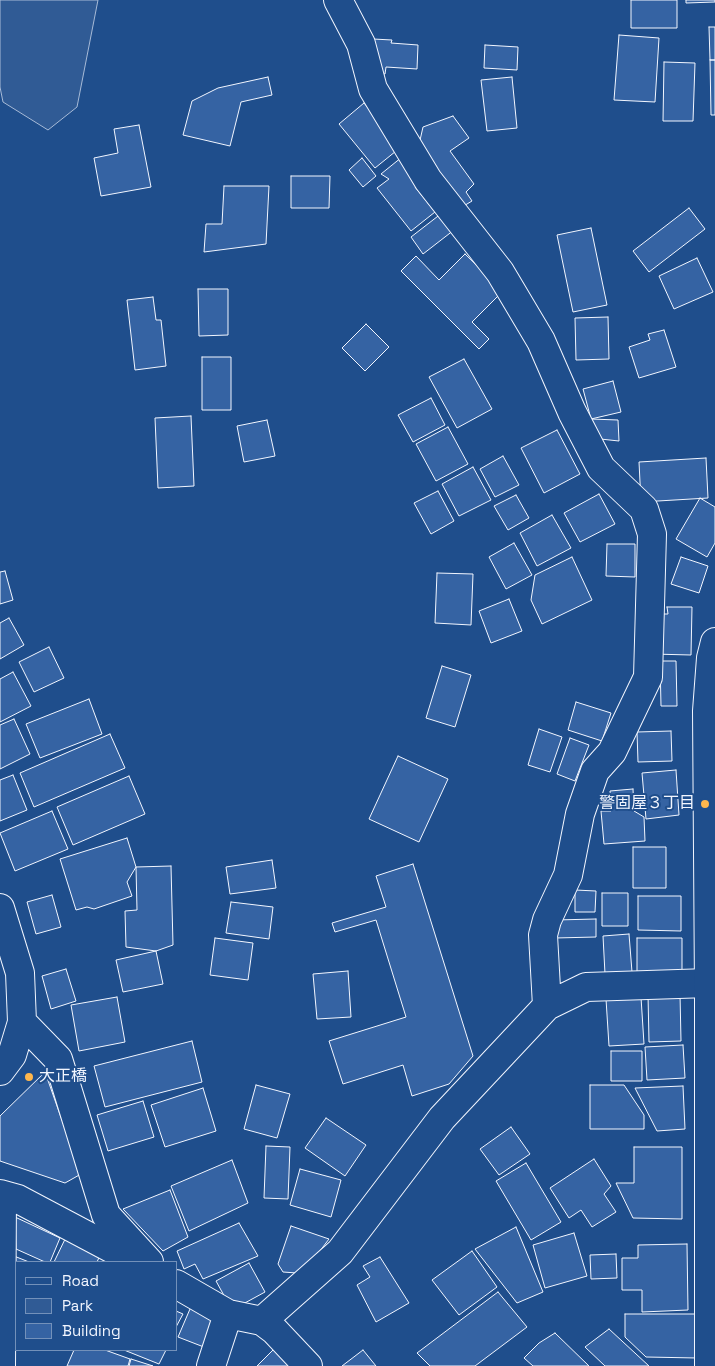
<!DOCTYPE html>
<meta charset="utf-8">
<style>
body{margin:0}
#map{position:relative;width:715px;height:1366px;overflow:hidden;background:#1f4e8c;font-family:"Space Grotesk",sans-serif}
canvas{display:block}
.legend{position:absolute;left:15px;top:1261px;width:162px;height:90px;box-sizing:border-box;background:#1f4e8c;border:1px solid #7391ba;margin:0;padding:6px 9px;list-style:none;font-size:15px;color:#f2f6ff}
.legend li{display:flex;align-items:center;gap:10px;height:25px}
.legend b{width:25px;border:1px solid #7391ba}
</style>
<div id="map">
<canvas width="715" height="1366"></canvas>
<ul class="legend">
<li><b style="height:6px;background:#1f4e8c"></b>Road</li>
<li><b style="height:14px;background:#305b95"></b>Park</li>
<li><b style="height:14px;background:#3563a3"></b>Building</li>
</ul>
</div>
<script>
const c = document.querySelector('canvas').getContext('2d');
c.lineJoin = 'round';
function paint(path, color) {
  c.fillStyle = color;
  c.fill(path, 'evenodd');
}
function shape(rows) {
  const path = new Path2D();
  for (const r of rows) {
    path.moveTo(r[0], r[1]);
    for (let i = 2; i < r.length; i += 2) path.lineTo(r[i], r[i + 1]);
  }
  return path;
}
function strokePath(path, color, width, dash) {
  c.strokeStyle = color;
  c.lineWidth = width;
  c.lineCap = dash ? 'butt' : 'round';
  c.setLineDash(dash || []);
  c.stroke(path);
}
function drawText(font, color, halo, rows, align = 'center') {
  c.font = font + ' "Space Grotesk","Noto Sans JP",sans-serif';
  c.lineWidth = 4;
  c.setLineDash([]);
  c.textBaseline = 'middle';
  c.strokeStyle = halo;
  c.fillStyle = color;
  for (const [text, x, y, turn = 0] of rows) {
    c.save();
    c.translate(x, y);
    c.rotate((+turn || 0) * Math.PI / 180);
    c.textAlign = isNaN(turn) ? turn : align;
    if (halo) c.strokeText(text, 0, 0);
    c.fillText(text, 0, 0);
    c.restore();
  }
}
const green = shape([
 [0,0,98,0,77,107,48,130,3,102,0,87,0,0]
]);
paint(green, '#305b95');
strokePath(green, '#a8bbd7', 1);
const building = shape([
 [631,0,677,0,677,28,631,28,631,0],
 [686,0,715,0,715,2,686,3,686,0],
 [709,27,715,27,715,60,710,60,709,27],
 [619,35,659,38,655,102,614,100,619,35],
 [373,39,392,40,391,43,418,45,417,69,386,67,385,74,371,73,373,39],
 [485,45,518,47,517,70,484,68,485,45],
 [710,60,715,60,715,115,711,115,710,60],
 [664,62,695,63,693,121,663,121,664,62],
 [268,77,272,95,241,102,230,146,183,135,192,101,218,88,268,77],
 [512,77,517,128,487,131,481,80,512,77],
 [364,103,401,147,375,168,339,124,364,103],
 [453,116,469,138,450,151,474,184,466,192,472,201,457,210,418,149,423,127,453,116],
 [139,125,151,187,101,196,94,158,118,153,114,129,139,125],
 [402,157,422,181,415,187,435,212,411,231,377,188,389,179,381,174,402,157],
 [362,158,376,176,363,187,349,170,362,158],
 [291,176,330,176,329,208,291,208,291,176],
 [224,186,269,186,266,244,204,252,206,224,222,224,224,186],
 [689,208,705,229,649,272,633,251,689,208],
 [442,213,454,230,423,254,411,237,442,213],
 [591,228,607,305,573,312,557,235,591,228],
 [465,254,503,291,472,322,489,339,479,349,401,271,416,256,439,280,465,254],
 [697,258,713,292,674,309,659,276,697,258],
 [198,289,228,289,228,335,199,336,198,289],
 [153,297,156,320,161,320,166,366,135,370,127,300,153,297],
 [608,317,609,359,576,360,575,318,608,317],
 [366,324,389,347,365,371,342,348,366,324],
 [664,330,676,367,639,378,629,347,650,340,648,334,664,330],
 [202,357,231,357,231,410,202,410,202,357],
 [464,359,492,409,457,428,429,377,464,359],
 [613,381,621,412,591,419,583,389,613,381],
 [431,398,445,425,413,442,398,415,431,398],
 [191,416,194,486,158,488,155,418,191,416],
 [591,419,618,420,619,441,591,438,591,419],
 [267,420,275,456,244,462,237,426,267,420],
 [448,427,468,464,436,481,416,444,448,427],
 [557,430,580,474,544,493,521,448,557,430],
 [503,456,519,485,495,497,480,469,503,456],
 [706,458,708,498,641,502,639,462,706,458],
 [473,467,491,500,459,516,442,484,473,467],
 [438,491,454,521,431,534,414,503,438,491],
 [599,494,615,524,580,542,564,513,599,494],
 [516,495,529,518,508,530,494,506,516,495],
 [700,498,715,507,715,543,707,557,676,539,700,498],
 [552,515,571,548,537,566,520,533,552,515],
 [514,543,532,575,506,589,489,557,514,543],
 [607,544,635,544,635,577,606,576,607,544],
 [572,557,592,600,542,624,531,600,535,575,572,557],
 [681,557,708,566,699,593,671,584,681,557],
 [5,571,13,600,0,604,0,572,5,571],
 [437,573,473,574,471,625,435,623,437,573],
 [509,599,522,631,491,643,479,611,509,599],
 [667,607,692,607,691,655,652,654,653,614,668,614,667,607],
 [9,618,24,645,0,659,0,623,9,618],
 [49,647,64,678,34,692,19,662,49,647],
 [660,661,676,661,677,706,661,706,660,661],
 [442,666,471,675,455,727,426,718,442,666],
 [13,672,31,706,0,722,0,679,13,672],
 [89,699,102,734,40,758,26,724,89,699],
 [576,702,611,713,602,741,568,730,576,702],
 [14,719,30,754,0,769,0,725,14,719],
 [539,729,562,737,550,772,528,765,539,729],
 [671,731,672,761,638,762,637,732,671,731],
 [110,734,125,768,34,807,20,773,110,734],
 [570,738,589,745,575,781,557,774,570,738],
 [398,756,448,779,419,842,369,819,398,756],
 [676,770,679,815,646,819,642,773,676,770],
 [13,775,27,810,0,821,0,780,13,775],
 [129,776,145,814,73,845,57,807,129,776],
 [633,789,634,811,644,817,645,841,604,844,601,811,611,811,610,791,633,789],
 [52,811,68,849,15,871,0,833,52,811],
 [127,838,136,867,127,882,132,896,94,909,87,907,76,910,60,859,127,838],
 [633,847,666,847,666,888,633,888,633,847],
 [272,860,276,888,230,894,226,867,272,860],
 [413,864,473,1056,449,1084,412,1096,403,1065,343,1084,329,1041,406,1017,376,920,335,932,332,923,386,907,376,876,413,864],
 [171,866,173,945,156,951,126,947,125,911,137,910,136,867,171,866],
 [575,890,596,891,595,912,575,912,575,890],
 [602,893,628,893,628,926,602,926,602,893],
 [52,895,61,927,36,934,27,902,52,895],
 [638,896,681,896,681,931,638,930,638,896],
 [231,902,273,907,269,939,226,933,231,902],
 [596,919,596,937,555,938,555,920,596,919],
 [629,934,632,972,605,974,603,936,629,934],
 [215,938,253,943,248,980,210,975,215,938],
 [637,938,682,938,682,973,637,973,637,938],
 [156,951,163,984,123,992,116,960,156,951],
 [66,969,76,1001,51,1009,42,976,66,969],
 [348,971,351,1017,317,1019,313,974,348,971],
 [680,994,681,1041,649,1042,648,995,680,994],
 [117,997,125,1042,79,1051,71,1005,117,997],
 [641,997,644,1044,609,1046,606,999,641,997],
 [192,1041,202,1082,105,1107,94,1066,192,1041],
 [683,1045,685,1078,647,1080,645,1047,683,1045],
 [611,1051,642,1051,642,1081,611,1081,611,1051],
 [45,1072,81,1174,65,1183,0,1161,0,1116,45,1072],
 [256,1085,290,1094,277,1138,244,1129,256,1085],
 [590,1085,624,1085,644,1115,644,1129,590,1129,590,1085],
 [683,1086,685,1129,657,1131,635,1088,683,1086],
 [203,1088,216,1131,165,1147,151,1105,203,1088],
 [143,1101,154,1137,108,1151,97,1115,143,1101],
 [326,1118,366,1145,345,1176,305,1148,326,1118],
 [511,1127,530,1154,499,1175,480,1149,511,1127],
 [266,1146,290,1147,288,1199,264,1198,266,1146],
 [634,1147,682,1147,682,1219,633,1218,616,1183,634,1183,634,1147],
 [594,1159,611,1186,604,1194,616,1212,592,1227,581,1210,569,1218,550,1188,594,1159],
 [232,1160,248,1203,189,1231,171,1186,232,1160],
 [526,1163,561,1222,531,1240,496,1181,526,1163],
 [300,1169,341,1180,331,1217,290,1205,300,1169],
 [170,1190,188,1237,163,1251,123,1209,170,1190],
 [15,1217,60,1238,50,1262,45,1262,16,1249,15,1217],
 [239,1223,258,1256,203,1279,195,1264,184,1269,177,1251,239,1223],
 [291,1226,329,1239,307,1268,297,1273,283,1272,278,1264,291,1226],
 [516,1227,543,1292,517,1303,475,1249,516,1227],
 [68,1233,104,1247,97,1262,54,1262,68,1233],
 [574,1233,587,1276,545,1288,533,1245,574,1233],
 [687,1244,688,1310,642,1312,642,1290,622,1290,622,1258,638,1258,638,1245,687,1244],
 [472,1251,497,1287,459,1315,432,1280,472,1251],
 [616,1254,617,1278,591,1279,590,1255,616,1254],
 [14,1256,29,1262,16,1262,16,1308,13,1307,14,1256],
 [380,1257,409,1303,376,1322,357,1285,370,1277,363,1266,380,1257],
 [249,1263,265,1292,232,1310,216,1281,249,1263],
 [498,1292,527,1327,475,1366,430,1366,417,1353,498,1292],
 [193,1302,223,1315,209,1349,178,1337,193,1302],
 [176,1311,183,1314,176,1327,176,1311],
 [625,1314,698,1314,697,1358,646,1357,625,1337,625,1314],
 [609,1329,649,1366,605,1366,585,1347,609,1329],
 [555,1333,589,1366,533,1366,524,1358,539,1343,555,1333],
 [274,1349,290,1366,257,1366,274,1349],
 [74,1350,105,1350,130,1359,128,1366,67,1366,74,1350],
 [124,1350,166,1350,159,1364,124,1350],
 [363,1350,376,1366,342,1366,363,1350],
 [131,1359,153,1366,129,1366,131,1359]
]);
paint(building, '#3563a3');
strokePath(building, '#f2f6ff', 1);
const minor = shape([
 [338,0,361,44,373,89,428,180,500,272,541,341,572,412,601,468,644,509,652,534,648,677,612,752,595,771,580,814,568,875,547,920,543,935,547,1006],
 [0,908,20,973,22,1022,12,1055,0,1071],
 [22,1022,58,1059,106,1215,149,1262],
 [0,1194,18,1199,137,1262],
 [176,1284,228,1314,262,1321,274,1330,308,1366],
 [262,1321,340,1252,442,1118,547,1006,586,987,709,983],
 [1,1366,2,1195],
 [211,1366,228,1314]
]);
const highway = shape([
 [709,1366,709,993,707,711,711,658,715,642]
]);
strokePath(minor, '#f2f6ff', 30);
strokePath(highway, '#f2f6ff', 30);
strokePath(minor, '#1f4e8c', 28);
strokePath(highway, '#1f4e8c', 28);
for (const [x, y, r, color] of [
 [705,804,5,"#ffb74d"],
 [29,1077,5,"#ffb74d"]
]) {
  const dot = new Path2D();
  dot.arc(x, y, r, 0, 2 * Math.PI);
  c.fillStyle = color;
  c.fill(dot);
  strokePath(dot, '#1f4e8c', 2);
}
drawText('16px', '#f2f6ff', '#1f4e8c', [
 ["警固屋３丁目",695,804],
 ["大正橋",39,1077,"left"]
], 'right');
</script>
